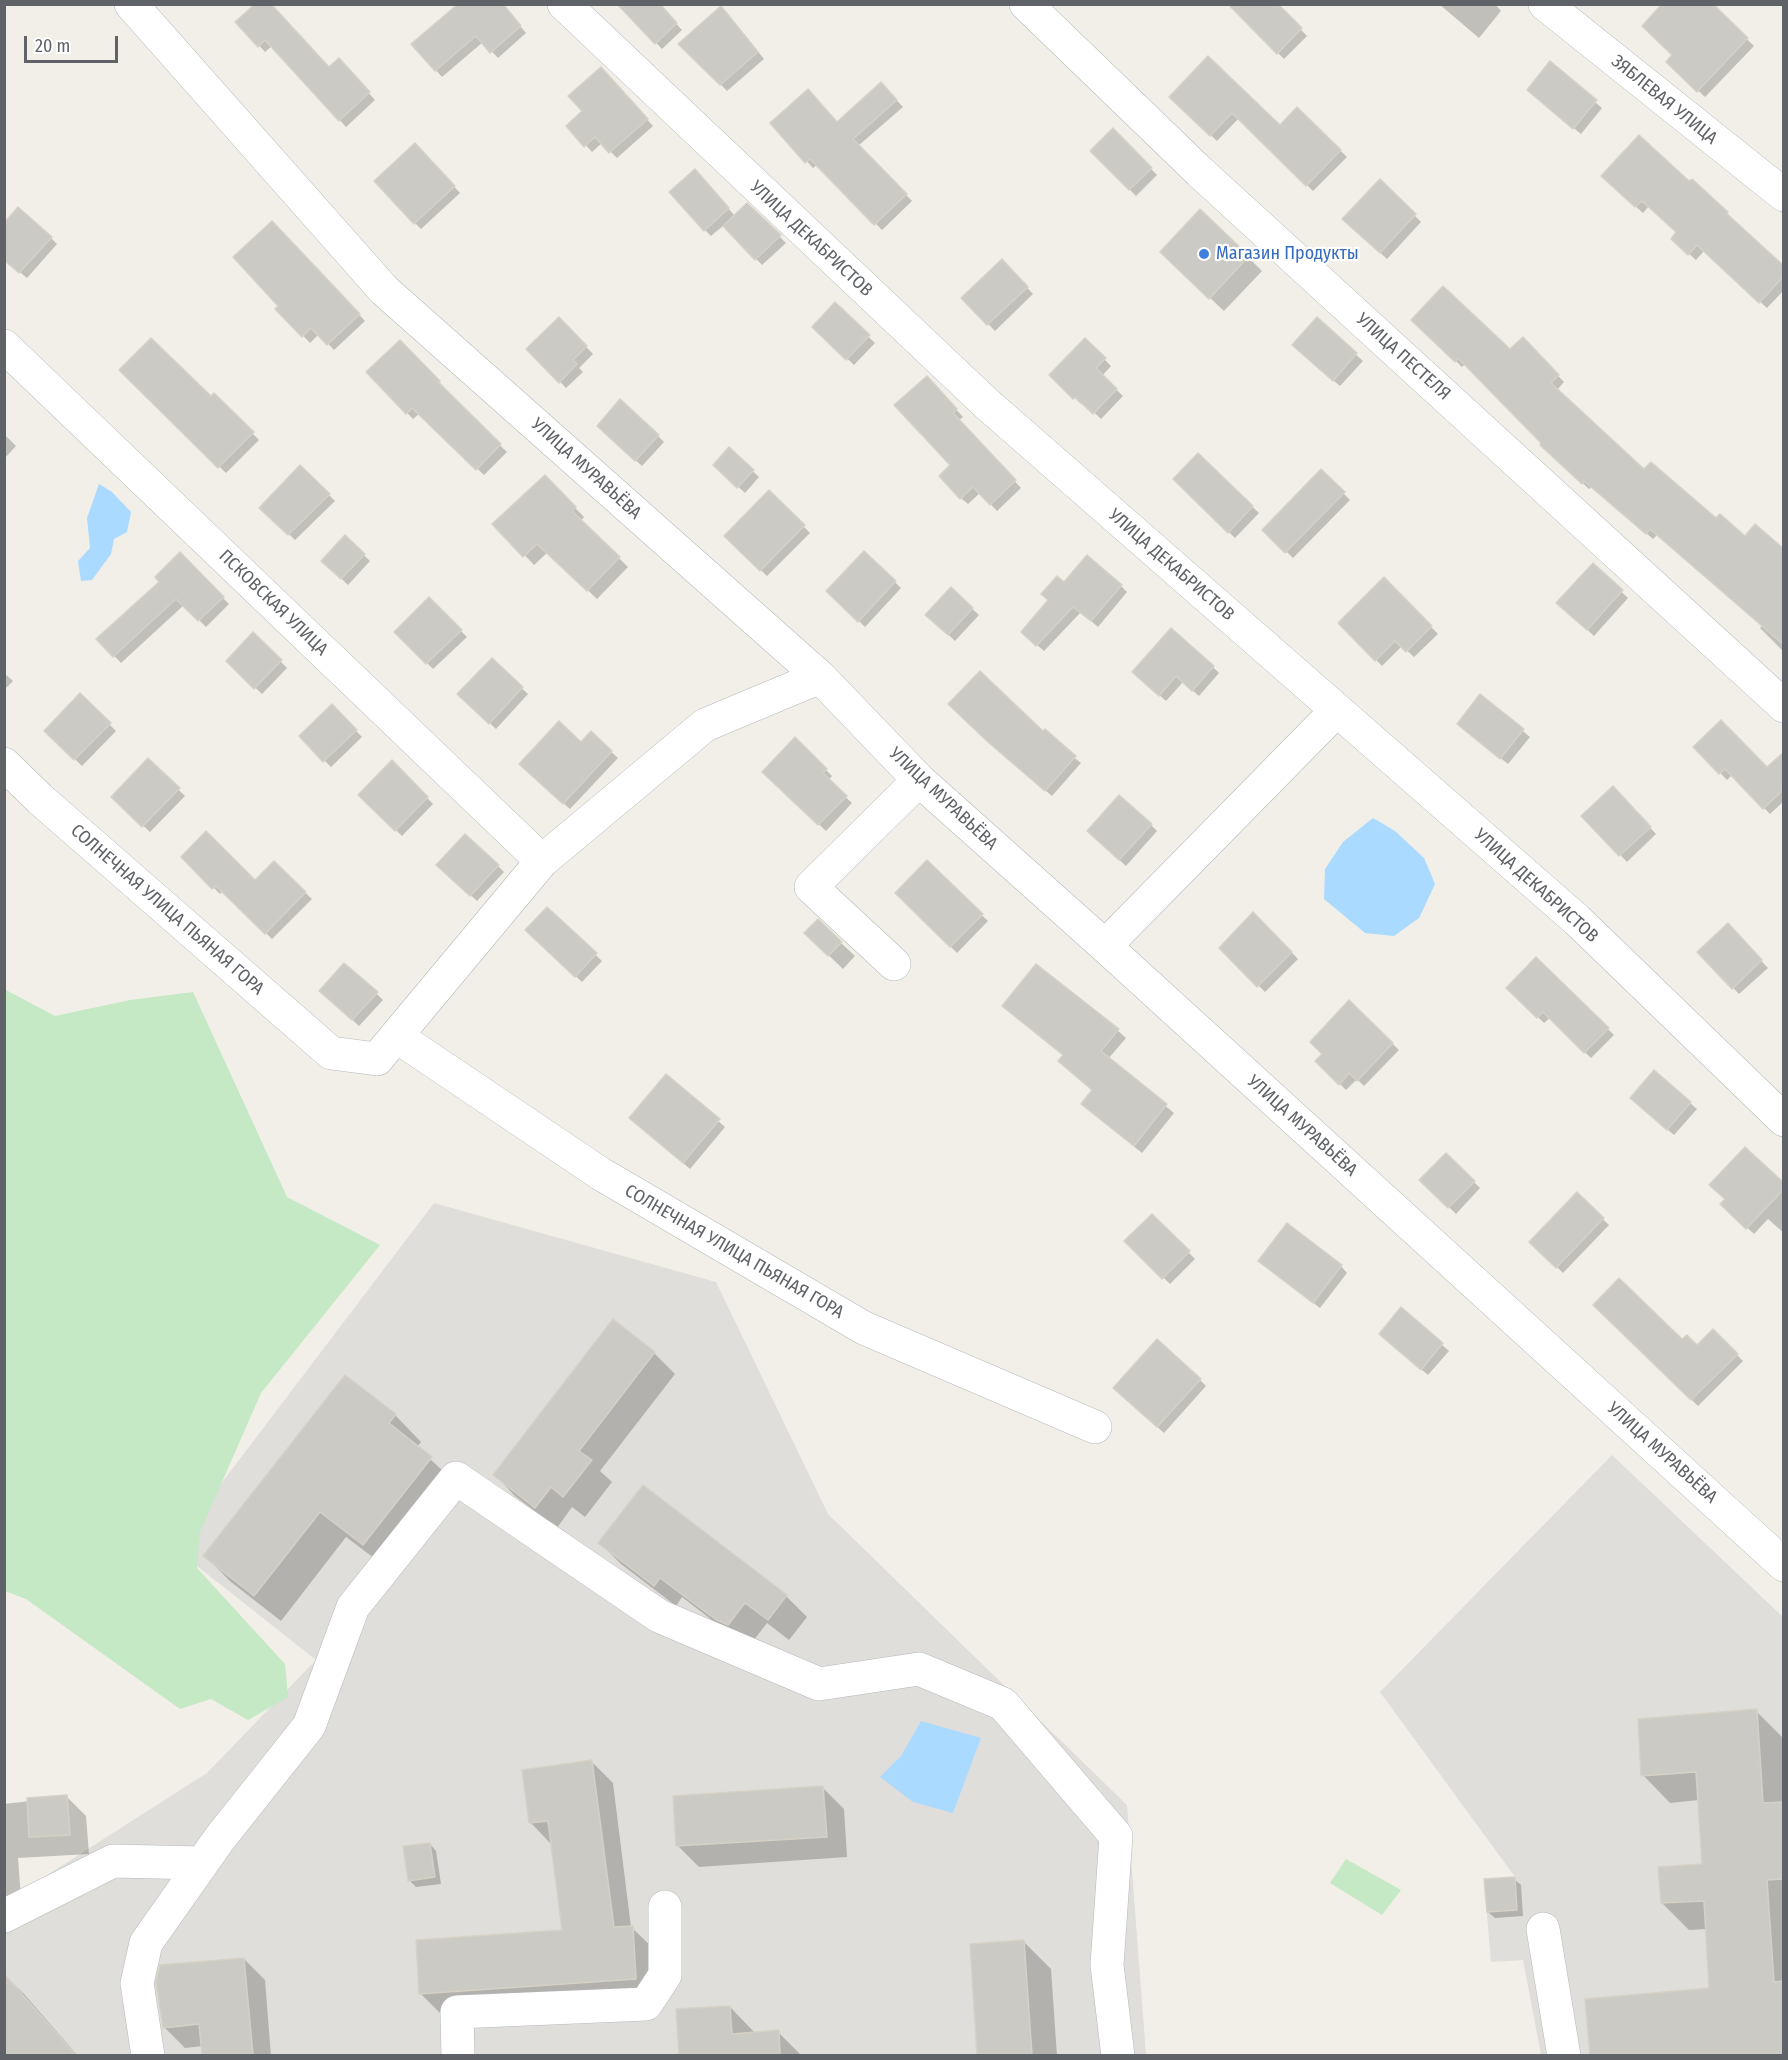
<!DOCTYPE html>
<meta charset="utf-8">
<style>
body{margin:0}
#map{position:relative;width:1788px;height:2060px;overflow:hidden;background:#f1efe8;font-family:"Fira Sans Condensed",sans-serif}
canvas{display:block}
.frame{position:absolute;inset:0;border:6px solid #5f6368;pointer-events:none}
.scale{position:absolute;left:24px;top:36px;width:94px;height:27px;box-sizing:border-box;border:3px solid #5f6368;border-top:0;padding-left:8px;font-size:18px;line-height:21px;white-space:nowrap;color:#5f6368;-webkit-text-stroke:4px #fff;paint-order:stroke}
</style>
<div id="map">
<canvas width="1788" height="2060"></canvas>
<div class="frame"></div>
<div class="scale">20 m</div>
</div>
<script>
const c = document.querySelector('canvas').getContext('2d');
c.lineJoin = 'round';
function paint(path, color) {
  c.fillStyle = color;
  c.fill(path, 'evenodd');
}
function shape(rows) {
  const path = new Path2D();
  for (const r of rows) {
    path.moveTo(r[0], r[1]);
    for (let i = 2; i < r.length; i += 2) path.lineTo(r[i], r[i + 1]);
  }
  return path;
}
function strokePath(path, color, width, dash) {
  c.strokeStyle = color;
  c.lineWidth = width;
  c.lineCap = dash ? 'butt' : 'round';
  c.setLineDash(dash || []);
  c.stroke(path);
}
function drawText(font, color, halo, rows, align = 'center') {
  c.font = font + ' "Fira Sans Condensed",sans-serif';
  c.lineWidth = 4.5;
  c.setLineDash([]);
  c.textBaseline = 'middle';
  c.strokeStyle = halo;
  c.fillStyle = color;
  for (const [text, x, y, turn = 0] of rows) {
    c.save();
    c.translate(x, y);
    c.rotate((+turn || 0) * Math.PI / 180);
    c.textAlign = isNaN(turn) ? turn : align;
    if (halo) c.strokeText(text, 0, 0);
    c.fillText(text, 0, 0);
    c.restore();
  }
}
paint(shape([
 [434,1203,716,1282,828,1514,1127,1805,1146,2055,5,2056,5,1902,207,1773,316,1660,173,1547],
 [1612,1455,1783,1617,1783,2055,1541,2055,1523,1960,1491,1962,1484,1879,1515,1877,1380,1692]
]), '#e0deda');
paint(shape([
 [4,989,55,1016,130,1000,193,992,287,1197,380,1245,261,1393,200,1532,197,1568,285,1664,288,1697,248,1720,211,1699,180,1709,26,1599,5,1591],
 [1346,1859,1401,1890,1382,1915,1330,1883]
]), '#c5e8c5');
paint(shape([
 [99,484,112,492,131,512,127,532,114,539,111,554,92,580,81,581,78,561,90,548,87,518],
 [1373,818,1395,831,1424,858,1435,884,1419,918,1394,936,1365,933,1324,899,1325,869,1343,842],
 [921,1721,981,1738,953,1813,913,1802,880,1777,901,1756]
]), '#aadaff');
paint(shape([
 [502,4,526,33,498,58,483,42,442,77,413,45],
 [658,4,682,30,662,49,620,5],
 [1276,4,1307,36,1284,59,1238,13],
 [1439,4,1495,4,1501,11,1479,38],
 [1711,4,1754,46,1705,97,1668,62],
 [727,14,764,59,727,91,681,44],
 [238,22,330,69,345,67,375,100,346,127,272,46,265,52],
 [1208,58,1280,127,1297,109,1347,157,1313,191,1239,118,1217,141,1171,97],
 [1550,63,1602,108,1581,134,1535,96],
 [607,75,653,126,617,158,602,143,592,152,568,126,584,111],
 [881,84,903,107,858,146,912,201,882,230,818,164,813,168,772,123,838,123],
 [1113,131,1157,175,1136,196,1092,151],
 [421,151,460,193,421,229,415,223],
 [701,178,735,216,747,205,786,243,762,265,724,225,711,236,705,230],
 [1380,181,1421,222,1387,259,1350,225],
 [1610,183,1690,183,1727,213,1733,219,1732,220,1784,268,1784,290,1767,308,1704,251,1696,260,1673,239,1678,232,1649,206,1643,213],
 [272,223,365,321,334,350,319,334,310,343,278,309,280,306],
 [51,238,57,244,27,278,4,259],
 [1248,257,1262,271,1224,311,1176,266],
 [1002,261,1033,294,995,331,963,298],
 [835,305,875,343,854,365,814,327],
 [559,319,593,354,579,368,583,372,566,388,528,349],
 [1317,319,1363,361,1340,386,1300,352],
 [1413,320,1510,351,1523,339,1564,382,1557,390,1645,471,1784,580,1784,652,1760,628,1762,626,1657,535,1653,539,1592,487,1589,489,1542,445,1543,443,1466,363,1462,367],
 [1085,340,1111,366,1102,376,1123,396,1101,419,1083,402,1081,404,1051,375],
 [400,342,445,388,443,390,507,452,484,475,420,413,413,419,368,372],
 [121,370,211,399,214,395,259,440,226,473],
 [933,384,963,417,958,421,1021,488,997,511,980,493,968,504,961,498,952,466],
 [605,432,658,436,664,442,642,466],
 [4,434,16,446,4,459],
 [729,449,759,477,745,493,715,465],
 [1198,455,1259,513,1235,538,1175,479],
 [300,467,335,501,295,540,261,507],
 [1321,471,1350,500,1293,558,1264,530],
 [545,477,584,517,581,521,628,567,597,599,548,552,534,565,495,524],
 [769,492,810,533,767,576,726,536],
 [345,537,370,561,348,585,323,561],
 [864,553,901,588,865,627,828,591],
 [180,555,229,604,206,627,184,605,121,663,98,639,161,582],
 [1593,565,1628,598,1594,636,1565,609],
 [1384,579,1438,634,1414,657,1402,646,1382,666,1340,623],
 [1064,584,1121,586,1127,592,1098,627,1081,612,1044,651,1029,638],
 [951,590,979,615,955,641,934,621],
 [429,599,467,637,433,669,396,632],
 [253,634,287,668,262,694,228,661],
 [492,661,528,694,496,729,459,694],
 [1213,667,1219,673,1199,696,1183,682,1166,701,1140,678],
 [4,673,13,681,4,690],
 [80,695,116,731,82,766,46,731],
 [1481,696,1530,737,1508,764,1465,730],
 [332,706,362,737,331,767,301,737],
 [591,733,618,758,570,809,527,770,581,744],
 [1043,733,1081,763,1052,796,996,749],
 [795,739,832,776,828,781,852,803,826,831,764,772],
 [1695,747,1784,775,1784,801,1770,814,1732,775,1727,780],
 [148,760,185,796,150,832,113,797],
 [392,762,433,804,402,836,360,795],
 [1613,788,1656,834,1627,862,1583,816],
 [1151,825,1157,831,1126,866,1095,838],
 [183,857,255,882,274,863,312,899,272,939,223,891,220,894],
 [927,862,988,921,957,953,897,893],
 [498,866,504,872,477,901,445,871],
 [547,909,602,961,582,982,527,930],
 [1253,914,1298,959,1265,992,1221,948],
 [1728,925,1768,968,1739,994,1699,952],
 [841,943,855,956,843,969,820,947],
 [1536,959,1614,1035,1591,1058,1550,1018,1544,1023,1508,988],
 [376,993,383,1000,359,1026,327,997],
 [1349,1002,1399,1050,1364,1086,1357,1079,1346,1090,1317,1061,1324,1054],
 [1100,1015,1126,1038,1108,1059,1174,1113,1142,1153,1091,1112],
 [1654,1072,1697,1109,1674,1135,1638,1105],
 [667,1076,725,1127,690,1169,638,1124],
 [1446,1155,1480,1188,1456,1214,1421,1180],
 [1784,1185,1784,1233,1768,1219,1754,1234,1722,1204,1727,1199],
 [1577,1194,1609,1225,1563,1273,1531,1242],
 [1152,1216,1195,1259,1170,1284,1127,1241],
 [1341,1266,1347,1273,1320,1308,1266,1267],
 [1595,1305,1697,1348,1713,1331,1743,1361,1698,1406],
 [1401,1309,1449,1351,1428,1375,1387,1341],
 [654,1353,675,1374,600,1471,612,1482,585,1517,572,1507,557,1528,515,1496,495,1475],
 [1200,1380,1206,1386,1164,1433,1122,1395],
 [395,1415,421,1442,417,1447,457,1484,390,1570,346,1537,281,1621,231,1582,205,1556],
 [600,1543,786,1596,807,1617,789,1640,767,1623,750,1645,738,1640,682,1597,676,1606,621,1564],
 [1756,1711,1783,1738,1784,2056,1592,2056,1587,2000,1711,1989,1707,1929,1689,1930,1662,1903,1703,1865,1699,1800,1670,1803,1643,1775],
 [592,1762,613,1783,631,1927,653,1948,656,2000,441,2014,420,1993,564,1932,551,1844,531,1823],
 [823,1788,844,1809,847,1857,699,1867,678,1846],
 [67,1797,86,1816,89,1854,18,1858,22,1911,4,1912,4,1804],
 [430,1844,436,1851,441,1884,416,1887,409,1880],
 [1514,1879,1521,1885,1523,1916,1495,1918,1488,1912],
 [1024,1942,1051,1969,1057,2056,979,2056,972,1945],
 [244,1959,265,1980,271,2056,203,2056,203,2046,185,2048,164,2027],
 [4,1975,24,1994,78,2056,8,2056,4,2052],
 [730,2007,756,2034,778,2032,802,2056,681,2056,678,2010]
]), '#0003');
const building = shape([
 [255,4,271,4,329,67,339,58,370,92,339,121,265,40,258,47,235,22,255,4],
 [458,4,503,4,521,26,490,53,476,36,435,71,411,44,458,4],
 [617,4,660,4,677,23,655,44,617,4],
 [1228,4,1278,4,1302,28,1277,54,1228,4],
 [1662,4,1713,4,1748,38,1697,92,1666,62,1672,55,1642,26,1662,4],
 [721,6,758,52,720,85,678,44,721,6],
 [1208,56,1280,125,1297,107,1341,150,1306,186,1232,113,1210,136,1169,97,1208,56],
 [1550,61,1597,100,1573,129,1527,90,1550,61],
 [601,67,648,119,609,153,595,137,584,147,566,126,582,111,568,96,601,67],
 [881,82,897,100,853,139,907,194,874,225,810,159,805,163,770,123,808,89,837,122,881,82],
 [1113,128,1152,168,1129,190,1090,151,1113,128],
 [1639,135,1689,181,1692,179,1728,212,1726,213,1784,266,1784,276,1759,303,1697,245,1688,255,1671,239,1676,232,1642,201,1635,207,1601,176,1639,135],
 [415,143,455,186,414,224,374,181,415,143],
 [695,169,729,208,704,231,669,192,695,169],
 [1380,179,1416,214,1380,253,1342,219,1380,179],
 [747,203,781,235,755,260,723,226,747,203],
 [18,207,52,237,19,273,4,260,4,223,18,207],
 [1200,209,1249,256,1209,299,1160,252,1200,209],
 [272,221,360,314,327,345,311,328,302,337,275,309,278,306,233,257,272,221],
 [1002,259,1028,287,987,325,961,298,1002,259],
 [1443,286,1510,349,1523,337,1559,375,1551,383,1644,469,1651,462,1716,518,1720,514,1745,536,1755,524,1784,549,1784,645,1650,529,1646,534,1584,481,1582,484,1540,445,1541,443,1458,358,1455,362,1411,320,1443,286],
 [835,302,870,335,846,360,812,327,835,302],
 [559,317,587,346,573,360,577,364,559,383,526,349,559,317],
 [1317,317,1357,353,1333,381,1292,345,1317,317],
 [151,338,211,396,214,393,254,432,218,468,119,370,151,338],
 [1085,338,1106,358,1096,368,1117,389,1093,414,1075,397,1073,399,1049,375,1085,338],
 [400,340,440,381,438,382,501,444,476,470,412,408,406,414,366,372,400,340],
 [927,376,957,409,953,413,1016,480,990,505,973,487,960,499,939,476,950,465,894,405,927,376],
 [620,399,659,435,635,461,597,426,620,399],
 [729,447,754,470,737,488,713,465,729,447],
 [1198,453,1253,506,1228,533,1173,479,1198,453],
 [300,465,330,494,288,535,259,508,300,465],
 [1321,469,1345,492,1285,553,1262,530,1321,469],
 [545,475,576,507,572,511,620,557,587,591,537,544,523,557,492,524,545,475],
 [769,490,805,525,760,571,724,536,769,490],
 [345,535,365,554,341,579,321,561,345,535],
 [864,551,896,581,858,622,826,591,864,551],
 [180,552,224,597,198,621,176,599,113,657,96,639,159,582,155,577,180,552],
 [1087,555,1122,585,1091,621,1073,607,1036,646,1021,632,1048,600,1041,594,1057,576,1064,582,1087,555],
 [1593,563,1623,590,1587,630,1556,603,1593,563],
 [1384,577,1432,626,1406,652,1395,641,1375,661,1338,623,1384,577],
 [951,587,973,608,948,635,925,615,951,587],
 [429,597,462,630,426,664,394,632,429,597],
 [1171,628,1214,666,1192,691,1176,676,1159,696,1132,672,1171,628],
 [253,632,282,660,254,689,226,661,253,632],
 [492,658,523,687,489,724,457,694,492,658],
 [980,671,1043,731,1045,729,1076,756,1045,791,988,742,948,704,980,671],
 [80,693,111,723,74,760,44,731,80,693],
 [1480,694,1524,729,1500,759,1457,724,1480,694],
 [332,704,357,730,323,762,299,736,332,704],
 [1721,720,1767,767,1784,752,1784,789,1763,809,1725,769,1719,774,1693,747,1721,720],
 [559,721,581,742,591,731,612,751,563,804,519,764,559,721],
 [795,737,827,769,823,773,847,796,818,825,762,772,795,737],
 [148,758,180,788,142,827,111,797,148,758],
 [392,760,428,797,395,831,358,795,392,760],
 [1613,786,1651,827,1619,856,1581,816,1613,786],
 [1119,795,1152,824,1119,860,1087,831,1119,795],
 [206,831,255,880,274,861,306,892,265,934,216,886,212,889,181,857,206,831],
 [465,834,499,865,470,896,436,865,465,834],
 [927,860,983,914,950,947,895,893,927,860],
 [547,907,597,953,575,977,525,930,547,907],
 [1253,912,1292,952,1257,987,1219,948,1253,912],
 [818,919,842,942,828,956,804,933,818,919],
 [1728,923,1762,960,1732,989,1697,952,1728,923],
 [1536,957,1609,1028,1584,1053,1543,1012,1537,1018,1506,988,1536,957],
 [344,963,378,992,352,1020,319,991,344,963],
 [1036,964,1119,1029,1101,1051,1167,1104,1134,1146,1081,1104,1092,1090,1058,1061,1063,1055,1002,1006,1036,964],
 [1349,1000,1393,1043,1357,1081,1349,1073,1339,1085,1315,1061,1322,1054,1310,1042,1349,1000],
 [1654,1070,1691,1102,1667,1130,1630,1098,1654,1070],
 [666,1074,720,1119,683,1163,629,1118,666,1074],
 [1745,1147,1784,1183,1784,1189,1746,1229,1720,1204,1725,1199,1709,1185,1745,1147],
 [1446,1153,1475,1181,1448,1208,1419,1180,1446,1153],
 [1577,1192,1604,1218,1556,1268,1529,1242,1577,1192],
 [1152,1214,1190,1251,1162,1279,1124,1241,1152,1214],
 [1287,1223,1342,1265,1313,1303,1258,1261,1287,1223],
 [1619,1278,1682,1339,1687,1335,1697,1345,1713,1329,1738,1354,1691,1400,1593,1305,1619,1278],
 [1401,1307,1443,1343,1421,1370,1379,1334,1401,1307],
 [613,1319,655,1352,579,1451,592,1460,563,1497,551,1487,535,1508,493,1475,613,1319],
 [1157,1339,1201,1379,1157,1427,1113,1388,1157,1339],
 [345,1375,396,1414,389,1423,432,1457,363,1545,320,1512,254,1596,203,1556,345,1375],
 [643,1485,787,1595,768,1620,745,1603,728,1625,715,1619,660,1578,654,1586,598,1543,643,1485],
 [1757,1709,1763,1803,1784,1802,1784,1879,1767,1880,1774,1982,1784,1981,1784,2055,1590,2055,1585,1999,1709,1988,1704,1901,1661,1903,1658,1867,1702,1864,1696,1772,1641,1776,1638,1719,1757,1709],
 [592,1760,614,1927,633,1926,636,1979,419,1994,416,1940,562,1930,548,1821,529,1823,522,1770,592,1760],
 [823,1786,827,1837,676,1846,673,1796,823,1786],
 [67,1795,70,1835,29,1837,27,1798,67,1795],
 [430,1843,435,1877,408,1881,403,1846,430,1843],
 [1515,1877,1517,1910,1487,1912,1484,1879,1515,1877],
 [1024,1940,1032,2055,977,2055,970,1944,1024,1940],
 [244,1958,253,2055,202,2055,199,2024,163,2028,156,1982,160,1965,244,1958],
 [4,1974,76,2055,4,2055,4,1974],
 [730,2006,732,2034,779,2030,780,2055,679,2055,676,2009,730,2006]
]);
paint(building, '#cccac5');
strokePath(building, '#d6d1c6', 1.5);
const minor = shape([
 [131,4,384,290,820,677,919,780,1105,946,1784,1565],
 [564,4,987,404,1577,920,1784,1120],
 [1026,4,1200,172,1784,706],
 [1545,4,1784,195],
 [4,346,542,861],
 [4,764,40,799,331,1053,377,1059,542,861,705,725,820,677],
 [1105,946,1337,710],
 [894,964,811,887,919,780],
 [396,1036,601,1174,864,1328,1095,1427],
 [4,1916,113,1861,202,1863],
 [1543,1929,1564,2056],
 [148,2056,137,1983,146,1943,220,1838,309,1726,353,1607,456,1478,659,1616,819,1684,919,1669,1003,1704,1116,1836,1107,1965,1118,2056],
 [458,2056,457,2012,646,2004,665,1975,665,1907]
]);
strokePath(minor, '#b5b8bc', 34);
strokePath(minor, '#fff', 33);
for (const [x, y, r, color] of [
 [1204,254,6,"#3f7fe0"]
]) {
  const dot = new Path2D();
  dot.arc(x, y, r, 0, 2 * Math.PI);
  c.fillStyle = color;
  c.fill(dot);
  strokePath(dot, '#fff', 2);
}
drawText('18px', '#5f6368', '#fff', [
 ["ЗЯБЛЕВАЯ УЛИЦА",1664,100,39],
 ["УЛИЦА ДЕКАБРИСТОВ",811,239,43],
 ["УЛИЦА ПЕСТЕЛЯ",1403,357,42],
 ["УЛИЦА МУРАВЬЁВА",586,469,42],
 ["УЛИЦА ДЕКАБРИСТОВ",1171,565,41],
 ["ПСКОВСКАЯ УЛИЦА",273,603,44],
 ["УЛИЦА МУРАВЬЁВА",943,799,43],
 ["УЛИЦА ДЕКАБРИСТОВ",1536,886,42],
 ["СОЛНЕЧНАЯ УЛИЦА ПЬЯНАЯ ГОРА",167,910,41],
 ["УЛИЦА МУРАВЬЁВА",1302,1126,42],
 ["СОЛНЕЧНАЯ УЛИЦА ПЬЯНАЯ ГОРА",734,1252,30],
 ["УЛИЦА МУРАВЬЁВА",1662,1453,42]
]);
drawText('18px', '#366cbe', '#fff', [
 ["Магазин Продукты",1216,254]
], 'left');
</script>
